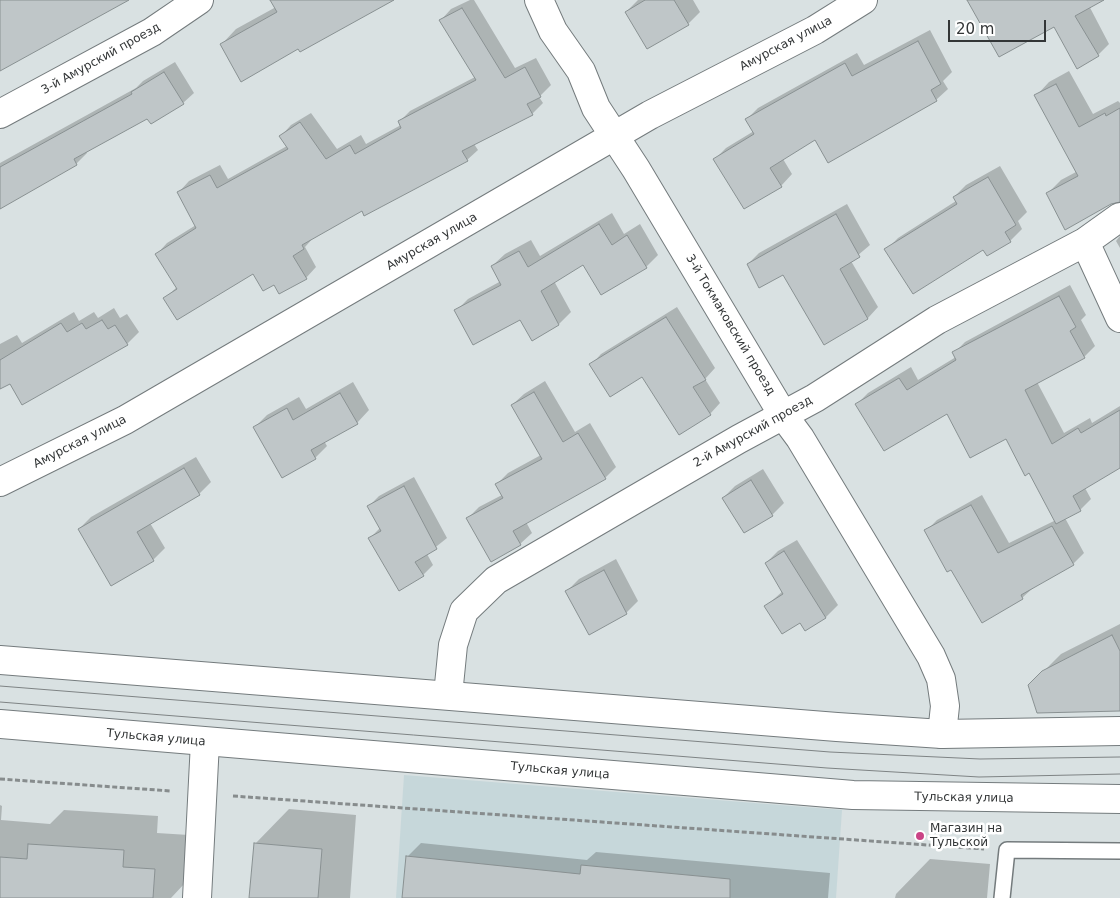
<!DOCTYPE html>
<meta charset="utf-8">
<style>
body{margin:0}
#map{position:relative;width:1120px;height:898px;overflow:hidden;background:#d9e1e2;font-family:"DejaVu Sans",sans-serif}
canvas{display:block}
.scale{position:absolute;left:948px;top:20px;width:98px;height:22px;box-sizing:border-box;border:2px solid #333637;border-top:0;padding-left:6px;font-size:15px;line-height:18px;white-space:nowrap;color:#333637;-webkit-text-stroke:4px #fff;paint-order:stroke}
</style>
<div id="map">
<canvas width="1120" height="898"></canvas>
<div class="scale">20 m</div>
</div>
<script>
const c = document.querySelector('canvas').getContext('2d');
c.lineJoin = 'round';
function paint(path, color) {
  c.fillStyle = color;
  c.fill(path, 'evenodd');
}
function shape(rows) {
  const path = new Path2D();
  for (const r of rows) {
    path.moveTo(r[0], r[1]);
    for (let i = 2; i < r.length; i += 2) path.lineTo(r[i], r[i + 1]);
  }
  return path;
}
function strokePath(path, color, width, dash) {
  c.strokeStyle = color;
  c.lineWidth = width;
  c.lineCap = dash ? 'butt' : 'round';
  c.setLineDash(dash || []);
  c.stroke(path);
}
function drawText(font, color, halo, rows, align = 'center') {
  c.font = font + ' "DejaVu Sans",sans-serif';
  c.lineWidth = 5;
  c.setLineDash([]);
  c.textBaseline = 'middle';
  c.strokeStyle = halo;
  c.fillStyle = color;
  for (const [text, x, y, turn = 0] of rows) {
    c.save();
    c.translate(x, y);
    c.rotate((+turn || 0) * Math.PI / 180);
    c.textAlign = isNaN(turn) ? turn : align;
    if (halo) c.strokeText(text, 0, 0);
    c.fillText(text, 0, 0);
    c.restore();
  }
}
paint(shape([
 [404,775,842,810,836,898,396,898]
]), '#c6d7da');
paint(shape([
 [272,0,386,0,298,47,221,45,236,29,276,7],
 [470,0,474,0,515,68,536,58,551,85,539,97,543,103,532,114,474,144,478,150,467,160,362,209,314,237,305,247,316,267,306,278,274,283,253,272,165,298,177,287,157,254,167,243,196,225,179,192,189,181,220,165,228,179,287,146,281,136,291,125,311,113,337,149,361,135,366,144,401,125,399,122,410,111,475,77,441,20,451,9],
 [638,0,693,0,700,12,688,24,626,12],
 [977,0,1086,0,1109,44,1098,55,1055,26],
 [930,30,952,72,943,81,948,89,936,100,816,138,783,159,792,174,781,186,715,159,726,148,754,131,747,119,758,108,857,53,864,65],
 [175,62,194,93,183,103,148,117,86,151,87,153,76,164,0,206,0,163,136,88,143,81],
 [1069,71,1093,114,1118,101,1120,103,1120,201,1047,194,1061,180,1076,172,1036,96,1049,82],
 [1000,166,1027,212,1018,221,1022,229,1010,241,984,248,886,250,898,238,956,201,954,197,966,185],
 [847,204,870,245,851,261,878,307,868,318,824,343,783,273,748,264,759,253],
 [612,213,624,234,640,224,658,255,646,267,601,294,583,263,554,281,571,312,559,324,532,339,521,318,456,311,468,299,501,281,492,266,505,254,531,240,540,256],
 [1120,236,1120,248,1116,241],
 [1070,285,1086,315,1081,320,1095,346,1084,357,1037,382,1064,433,1090,418,1092,423,1120,406,1120,467,1085,488,1091,499,1080,510,1065,518,1084,553,1073,564,1034,587,1022,598,982,621,952,568,926,531,937,520,982,495,1009,543,1056,520,1030,472,1006,437,947,413,857,404,868,393,911,367,918,380,956,357,954,353,965,342],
 [677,307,715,368,705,379,720,403,710,414,642,375,591,365,601,354],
 [114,308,120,318,127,314,139,332,127,344,10,382,0,388,0,344,17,335,22,343,74,312,79,321,94,312,98,318],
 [545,381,575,432,590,423,616,467,605,478,526,522,532,533,520,544,468,518,479,507,502,495,497,484,508,473,541,455,512,405,524,394],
 [353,382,369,410,357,423,324,441,327,446,315,458,255,427,267,415,299,397,306,409],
 [196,457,211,482,199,494,150,523,165,548,153,560,79,529,91,517],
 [763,469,784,503,772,515,744,532,723,498,735,486],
 [414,477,447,538,427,554,433,565,423,575,370,538,381,527,369,506,379,496],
 [797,540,838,605,826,617,806,630,801,621,766,606,783,591,766,563,778,551],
 [616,559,638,601,626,613,567,591,579,579],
 [1120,624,1120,709,1029,686,1061,654],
 [0,805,2,806,1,820,50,824,64,810,158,816,157,833,189,835,185,883,171,898,0,898],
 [289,809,356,815,350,898,251,898,255,844],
 [421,843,587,860,596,852,830,873,828,898,403,898,408,856],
 [930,859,990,864,987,898,895,898,896,894]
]), '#0003');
const building = shape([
 [0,0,129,0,0,71,0,0],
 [270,0,394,0,300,52,298,49,241,82,220,44,277,12,270,0],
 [645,0,674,0,689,25,647,49,625,12,645,0],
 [967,0,1104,0,1075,16,1099,56,1077,69,1054,27,999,57,967,0],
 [462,8,505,78,525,67,541,97,527,104,533,115,462,151,468,161,364,216,362,211,302,245,304,249,293,256,307,279,279,294,274,285,263,291,253,274,177,320,163,298,177,289,155,254,196,228,177,192,210,175,217,188,288,149,279,136,300,122,326,159,350,145,355,154,401,128,398,121,476,80,439,20,462,8],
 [918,41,941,84,931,90,937,101,828,163,815,140,770,168,782,187,744,209,713,159,754,134,745,119,845,63,852,76,918,41],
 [164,72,184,104,151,124,147,119,74,159,77,165,0,209,0,167,132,94,131,92,164,72],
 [1056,84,1079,127,1105,113,1106,116,1120,108,1120,202,1111,204,1065,230,1046,193,1078,176,1034,95,1056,84],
 [988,177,1016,225,1005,232,1011,242,987,256,983,250,913,294,884,249,957,204,953,197,988,177],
 [836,214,860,257,840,269,868,319,824,345,783,275,759,288,747,264,836,214],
 [599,224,612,245,627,235,647,268,601,295,583,265,541,291,559,325,532,341,520,320,473,345,454,310,501,285,491,266,519,251,528,267,599,224],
 [1059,296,1076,327,1070,331,1085,358,1025,390,1052,444,1078,428,1081,433,1120,410,1120,468,1073,496,1081,511,1056,524,1029,473,1025,476,1006,439,970,458,947,414,884,451,855,404,899,378,907,390,956,360,952,352,1059,296],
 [666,317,706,380,693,387,711,415,679,435,642,377,610,397,589,364,666,317],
 [102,320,108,329,115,325,128,345,22,405,10,384,0,389,0,360,61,323,67,332,82,323,86,329,102,320],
 [534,392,563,442,578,433,606,479,513,531,521,545,491,562,466,518,503,498,495,484,542,459,511,405,534,392],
 [340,393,358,424,311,450,316,459,282,478,253,427,287,408,293,420,340,393],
 [184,468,200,495,137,532,154,561,111,586,78,529,184,468],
 [751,480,773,516,744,533,722,498,751,480],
 [404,486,437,549,415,562,424,576,399,591,368,538,381,531,367,506,404,486],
 [971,505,998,553,1052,526,1074,565,1021,595,1023,599,982,623,951,570,947,572,924,530,971,505],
 [784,551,826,618,805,631,800,623,782,634,764,606,783,594,765,563,784,551],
 [604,570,627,614,589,635,565,591,604,570],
 [1112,635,1120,651,1120,711,1037,713,1028,685,1042,671,1112,635],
 [254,843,322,849,318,898,249,898,254,843],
 [28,844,124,850,123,867,155,869,153,898,0,898,0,857,27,859,28,844],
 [406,856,580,874,581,865,730,879,730,898,402,898,406,856]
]);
paint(building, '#bfc6c8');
strokePath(building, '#899192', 1);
const lane = shape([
 [1002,898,1007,850,1120,851]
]);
const street = shape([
 [539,0,553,31,581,71,596,108,636,169,783,415,800,438,931,656,941,679,945,706,942,734],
 [0,114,152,32,199,0],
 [1085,242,1120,318],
 [0,482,125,420,650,115,815,30,863,0],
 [448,695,453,645,464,611,496,580,739,439,815,398,937,320,1085,242,1120,217],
 [197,898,205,742]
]);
const secondary = shape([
 [0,660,837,727,942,734,1120,731],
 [0,724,853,795,1120,799]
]);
strokePath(lane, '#747b7d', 18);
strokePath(street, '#747b7d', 30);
strokePath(secondary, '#747b7d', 30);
strokePath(shape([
 [0,779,171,791],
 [233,796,984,849]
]), '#878c8d', 3, [5, 2.5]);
strokePath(lane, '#fff', 15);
strokePath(street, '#fff', 28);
strokePath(secondary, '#fff', 28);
strokePath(shape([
 [0,686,830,752,980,759,1120,757],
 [0,702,827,768,979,777,1120,774]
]), '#7e8384', 1);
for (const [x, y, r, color] of [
 [920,836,5,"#ca4486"]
]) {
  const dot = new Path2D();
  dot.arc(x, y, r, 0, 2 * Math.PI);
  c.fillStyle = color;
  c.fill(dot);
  strokePath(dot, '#fff', 2);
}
drawText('12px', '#333637', '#fff', [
 ["Амурская улица",786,44,-28],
 ["3-й Амурский проезд",101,59,-29],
 ["Амурская улица",432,242,-30],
 ["3-й Токмаковский проезд",730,325,59],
 ["2-й Амурский проезд",753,432,-29],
 ["Амурская улица",80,442,-27],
 ["Тульская улица",156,738,5],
 ["Тульская улица",560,771,5],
 ["Тульская улица",964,798,1]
]);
drawText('12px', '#333637', '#fff', [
 ["Магазин на",930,829],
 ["Тульской",930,843]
], 'left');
</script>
